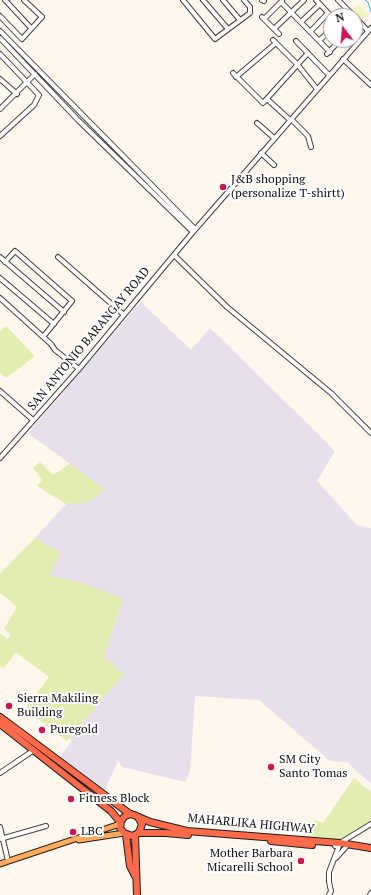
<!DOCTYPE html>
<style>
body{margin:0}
#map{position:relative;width:371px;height:895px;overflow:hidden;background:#fff6ec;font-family:"PT Serif",serif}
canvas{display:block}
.north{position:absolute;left:323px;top:8px;width:40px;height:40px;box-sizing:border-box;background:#fff;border:1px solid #9e9e9e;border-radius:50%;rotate:344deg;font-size:11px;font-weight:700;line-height:16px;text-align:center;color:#0c0c0c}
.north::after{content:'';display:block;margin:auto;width:14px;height:18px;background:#ca1751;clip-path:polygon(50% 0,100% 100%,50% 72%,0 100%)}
</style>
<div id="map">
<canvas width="371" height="895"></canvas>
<div class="north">N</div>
</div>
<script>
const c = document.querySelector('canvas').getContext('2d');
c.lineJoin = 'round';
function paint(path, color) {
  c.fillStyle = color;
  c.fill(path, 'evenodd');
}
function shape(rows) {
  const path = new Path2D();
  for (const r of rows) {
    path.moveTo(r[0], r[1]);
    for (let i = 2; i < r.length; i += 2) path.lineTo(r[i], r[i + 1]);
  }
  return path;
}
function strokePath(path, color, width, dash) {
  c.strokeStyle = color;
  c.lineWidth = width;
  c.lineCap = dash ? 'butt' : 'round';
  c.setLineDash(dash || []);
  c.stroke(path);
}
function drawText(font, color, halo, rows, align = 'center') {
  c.font = font + ' "PT Serif",serif';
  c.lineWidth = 4;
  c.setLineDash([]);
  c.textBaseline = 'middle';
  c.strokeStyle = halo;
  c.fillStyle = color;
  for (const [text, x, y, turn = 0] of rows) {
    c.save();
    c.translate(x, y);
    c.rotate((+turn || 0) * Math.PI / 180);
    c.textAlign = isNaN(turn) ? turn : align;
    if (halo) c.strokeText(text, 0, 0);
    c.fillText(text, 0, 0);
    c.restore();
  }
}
paint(shape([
 [141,302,191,350,210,328,335,451,317,481,357,525,371,528,371,784,347,762,330,761,259,700,195,696,190,772,185,782,122,767,118,761,105,790,60,757,72,740,69,739,124,674,104,657,120,609,81,582,49,576,61,553,35,538,66,504,89,502,104,489,28,433]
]), '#e7dfec');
paint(shape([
 [6,326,35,356,6,378,0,373,0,331],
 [40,462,53,475,70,464,104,489,89,502,66,504,37,486,42,480,33,468],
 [35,538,61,553,50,576,81,582,123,599,104,657,124,674,67,741,25,709,49,677,16,652,4,668,0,666,0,634,8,639,11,634,4,629,17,607,0,593,0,574],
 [354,778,371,792,371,821,340,840,308,836,315,820,323,823]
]), '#e1edb1');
paint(shape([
 [358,4,369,14,363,20,352,10]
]), '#f0f4c4');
strokePath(shape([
 [365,0,368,2,371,12]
]), '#2ac5db', 1);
const minor = shape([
 [5,0,31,28],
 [183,0,215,39,250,13,250,7,244,0],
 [203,0,228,29],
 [223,0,240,20],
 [262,0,264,1],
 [316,0,331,16],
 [338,0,354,16],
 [281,2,330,52],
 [0,16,22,39,42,17,24,0],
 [262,17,279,34],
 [355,17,368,31],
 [264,19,282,1],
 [301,22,320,4],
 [274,29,304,0],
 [0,31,195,229],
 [310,32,328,13],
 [0,38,78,120,193,232],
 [273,40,297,64,317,89],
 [296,41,329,75],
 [319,41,331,29],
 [0,54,39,95,34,105,0,136],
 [327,54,340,40],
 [343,59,371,85],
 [233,73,263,103,308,53],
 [236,77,276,43],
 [0,79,17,94],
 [267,99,290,120],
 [0,109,35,74],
 [291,119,308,136,311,147],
 [257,123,274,138],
 [261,153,274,165],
 [174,255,227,307,331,393,371,433],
 [0,257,64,312],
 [58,257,123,314],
 [5,262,15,251,72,301,43,337],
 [0,278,54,324],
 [0,298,51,344,55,350,79,369],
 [0,391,33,420],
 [0,458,79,369,193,232,371,28],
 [0,773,34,750],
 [0,827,8,861],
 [0,839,46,826],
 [335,846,371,824],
 [336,858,346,847],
 [329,895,331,891,329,882,329,872,339,846],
 [370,895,371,893]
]);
const major = shape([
 [79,840,124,833],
 [0,864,120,824]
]);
const highway = shape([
 [0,717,130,814],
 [0,724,111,811,120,822],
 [138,817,142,824,139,833,132,836,124,833,120,828,121,821,125,816,131,814,134,815,150,822,187,831,340,843,371,848],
 [138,833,166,833,188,835],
 [126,835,130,866,135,876],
 [135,835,137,895],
 [271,841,312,845]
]);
strokePath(minor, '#3f3f3f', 6);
strokePath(major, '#1d1d1d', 7);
strokePath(highway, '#1d1d1d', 8);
strokePath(minor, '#fff', 4);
strokePath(major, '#ffaa5c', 5);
strokePath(highway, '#ff6a4a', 6);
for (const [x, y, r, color] of [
 [223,187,4,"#ca1751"],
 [9,706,4,"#ca1751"],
 [42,730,4,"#ca1751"],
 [271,767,4,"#ca1751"],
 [71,799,4,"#ca1751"],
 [73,832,4,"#ca1751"],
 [301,861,4,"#ca1751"]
]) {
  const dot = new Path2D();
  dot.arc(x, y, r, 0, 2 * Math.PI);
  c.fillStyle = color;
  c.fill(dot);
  strokePath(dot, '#fff', 1.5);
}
drawText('12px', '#0c0c0c', '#fff', [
 ["J&B shopping",231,180],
 ["(personalize T-shirtt)",231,194],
 ["Sierra Makiling",17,699],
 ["Building",17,713],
 ["Puregold",50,730],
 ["SM City",279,760],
 ["Santo Tomas",279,774],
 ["Fitness Block",79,799],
 ["LBC",81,832],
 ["Mother Barbara",293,854,"right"],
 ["Micarelli School",293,868,"right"]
], 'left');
drawText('12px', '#0c0c0c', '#fff', [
 ["SAN ANTONIO BARANGAY ROAD",89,339,-50],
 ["MAHARLIKA HIGHWAY",251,824,5]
]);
</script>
